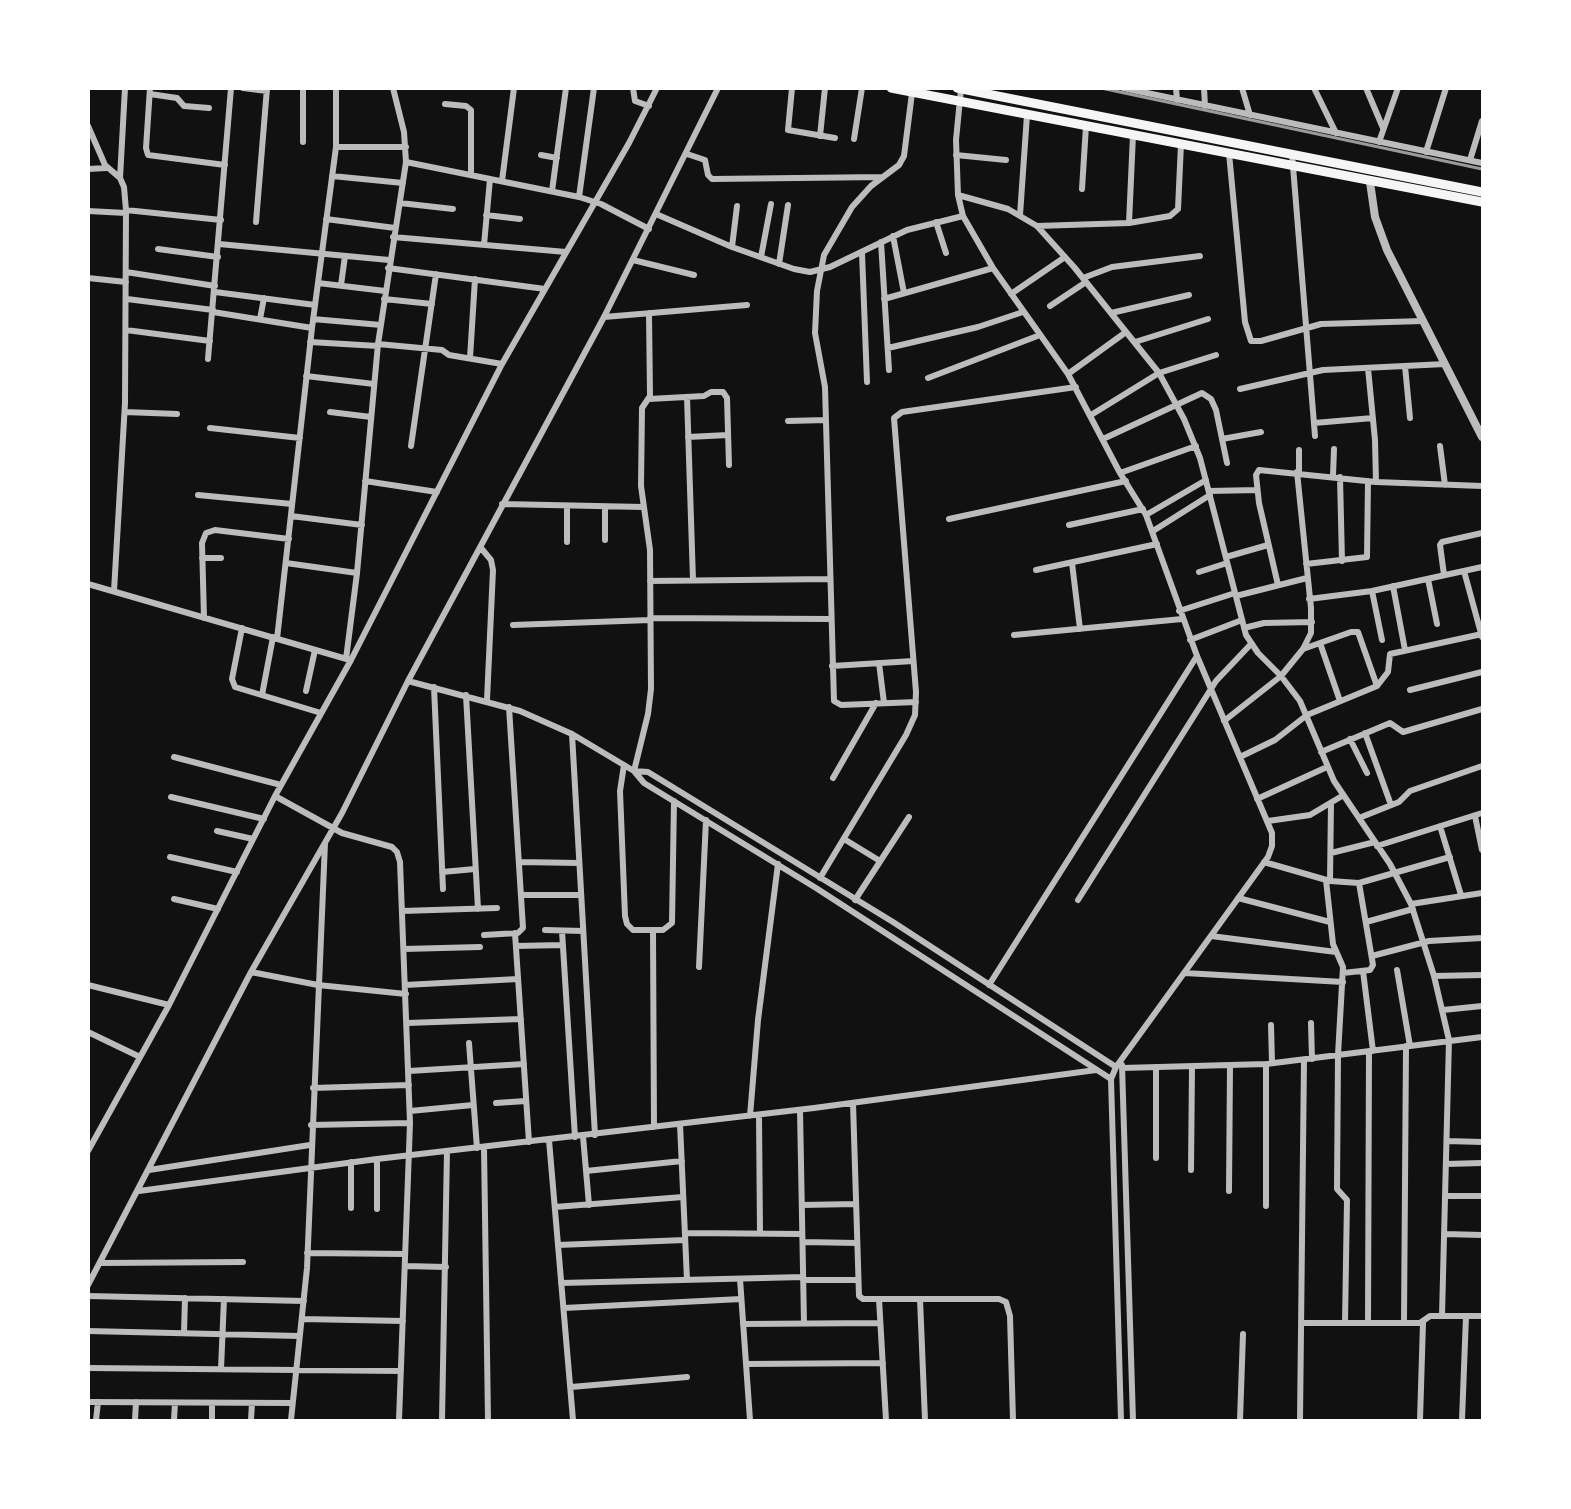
<!DOCTYPE html>
<style>
body{margin:0}
#map{position:relative;width:1571px;height:1509px;overflow:hidden;background:#111;font-family:"DejaVu Sans",sans-serif}
canvas{display:block}
.frame{position:absolute;inset:0;border:90px solid #fff;pointer-events:none}
</style>
<div id="map">
<canvas width="1571" height="1509"></canvas>
<div class="frame"></div>
</div>
<script>
const c = document.querySelector('canvas').getContext('2d');
c.lineJoin = 'round';
function shape(rows) {
  const path = new Path2D();
  for (const r of rows) {
    path.moveTo(r[0], r[1]);
    for (let i = 2; i < r.length; i += 2) path.lineTo(r[i], r[i + 1]);
  }
  return path;
}
function strokePath(path, color, width, dash) {
  c.strokeStyle = color;
  c.lineWidth = width;
  c.lineCap = dash ? 'butt' : 'round';
  c.setLineDash(dash || []);
  c.stroke(path);
}
strokePath(shape([
 [150,88,146,148,148,155,225,165],
 [243,88,267,91],
 [633,88,635,101,649,106],
 [792,88,788,130,835,138],
 [1123,88,1482,163],
 [1176,88,1177,100],
 [1204,88,1205,106],
 [1242,88,1250,115],
 [1314,88,1336,133],
 [1366,88,1383,128],
 [961,89,956,140,958,195,963,216,993,268,1068,374,1120,473,1146,515,1197,656,1272,833,1272,846,1268,857,1116,1067,1111,1079,1121,1420],
 [912,93,904,156,899,165,871,186,852,207,824,255,817,291,815,333,825,387,834,701,841,705,916,702],
 [150,94,177,98,184,106,209,108],
 [445,104,466,106,471,110,471,175],
 [88,126,105,165,120,178],
 [820,136,825,88],
 [854,139,862,88],
 [303,142,303,88],
 [1379,142,1398,88],
 [336,147,406,147],
 [1426,152,1446,88],
 [1229,153,1245,322,1251,341,1261,341,1321,324,1423,321],
 [687,154,705,160,708,175,712,179,883,177],
 [1292,154,1315,436],
 [541,155,557,158],
 [956,155,1006,160],
 [1470,160,1482,121],
 [406,162,579,197,601,204,649,229],
 [88,169,107,168],
 [332,176,403,183],
 [502,181,514,88],
 [1082,189,1086,126],
 [552,191,566,88],
 [958,195,1008,209,1037,226,1074,267,1159,373,1184,419,1200,458,1246,635,1258,653,1281,676,1300,701,1334,781,1390,864,1411,904,1434,976,1449,1040,1442,1316],
 [579,197,594,88],
 [400,203,453,209],
 [126,210,221,220],
 [88,211,126,213],
 [656,214,732,247,794,269,810,272,830,267,907,230,963,216],
 [486,215,520,219],
 [1020,215,1027,115],
 [326,219,395,228],
 [256,222,267,88],
 [936,222,946,253],
 [1129,223,1133,135],
 [1037,226,1129,223,1170,216,1178,209,1181,144],
 [893,236,904,293],
 [393,237,566,252],
 [881,242,889,370],
 [219,244,389,260],
 [484,245,490,179],
 [732,247,737,206],
 [158,249,218,257],
 [862,253,867,382],
 [761,257,771,204],
 [633,260,694,275],
 [779,264,788,205],
 [388,268,545,289],
 [126,272,215,286],
 [88,278,126,282],
 [1083,278,1112,267,1200,256],
 [318,283,385,291],
 [341,285,345,256],
 [215,292,315,305],
 [1011,294,1065,257],
 [127,299,213,310],
 [384,299,432,304],
 [884,299,993,268],
 [1050,306,1086,282],
 [213,312,312,328],
 [1111,313,1189,295],
 [604,317,747,305],
 [260,319,264,298],
 [313,319,381,325],
 [126,330,210,341],
 [310,342,378,346],
 [1135,342,1208,319],
 [378,344,442,350,449,355,502,364],
 [888,348,978,327,1023,312],
 [470,358,475,279],
 [208,359,231,88],
 [1405,366,1410,418],
 [1368,368,1375,440,1376,482],
 [1068,374,1126,332],
 [306,376,374,384],
 [928,378,1040,335],
 [1240,389,1323,370,1445,364],
 [687,397,693,580],
 [649,399,704,396,711,392,723,392,727,398,729,465],
 [125,412,177,414],
 [330,412,371,417],
 [1091,415,1159,373,1216,355],
 [788,421,826,420],
 [1314,423,1373,418],
 [210,428,300,438],
 [688,437,728,435],
 [1103,439,1202,393,1211,399,1216,410,1227,463],
 [1222,439,1261,432],
 [411,446,436,274],
 [1440,446,1445,485],
 [1299,472,1299,450],
 [1120,473,1196,446],
 [1333,476,1334,449],
 [1340,477,1342,561],
 [365,481,437,492],
 [1209,491,1257,490],
 [198,495,292,504],
 [502,504,643,507],
 [567,507,567,542],
 [605,507,605,540],
 [1146,515,1206,480],
 [291,516,362,525],
 [949,519,1126,481],
 [1069,525,1143,509],
 [1153,531,1210,495],
 [481,548,491,560,493,570,487,700],
 [1226,557,1268,545],
 [202,558,221,558],
 [286,563,357,573],
 [1072,563,1080,629],
 [1306,564,1367,557,1368,481],
 [1036,570,1157,544],
 [1464,571,1482,637],
 [1199,572,1227,563],
 [1444,575,1440,545,1442,542,1482,533],
 [1428,579,1437,624],
 [650,581,830,579],
 [88,584,350,660],
 [1278,585,1259,503,1256,475,1259,470,1376,482,1482,486],
 [1393,586,1405,650],
 [114,591,125,403,126,210,124,187,120,178,125,88],
 [1372,591,1382,640],
 [1236,596,1307,578],
 [1309,599,1372,591,1482,567],
 [1179,611,1235,593],
 [204,618,202,543,206,533,215,530,289,539],
 [650,618,831,619],
 [513,625,650,620],
 [242,628,232,679,235,687,321,713],
 [1244,628,1264,623,1312,622],
 [1014,635,1182,619],
 [277,639,312,328,336,147,336,88],
 [1190,640,1242,620],
 [1320,643,1340,701],
 [1303,649,1351,632,1358,632,1377,686],
 [346,659,357,573,378,344,406,162,404,132,393,88],
 [879,663,884,703],
 [832,666,913,661],
 [408,681,520,711,572,734,634,771,644,783,816,888,1111,1079],
 [434,687,443,889],
 [1410,690,1482,672],
 [306,691,315,650],
 [262,695,273,637],
 [466,695,478,909],
 [1224,721,1281,676,1303,649,1311,633,1311,608,1297,472],
 [1365,733,1391,805],
 [572,734,595,1135],
 [1350,739,1367,773],
 [1321,752,1390,723,1403,732,1482,709],
 [174,757,281,785],
 [1240,757,1275,740,1307,715,1377,686,1388,672,1390,654,1482,634],
 [624,765,620,791,625,916,627,924,633,930,663,930,672,923,674,801],
 [634,771,648,772,893,922,1116,1067],
 [634,771,648,714,651,689,650,550,641,486,642,408,650,396,649,313],
 [833,778,876,703],
 [275,796,342,833,392,847,397,852,400,862,410,1123,399,1420],
 [171,797,264,819],
 [1257,799,1327,767],
 [1475,816,1482,850],
 [1359,818,1399,802,1410,791,1482,766],
 [1268,821,1310,815,1342,796],
 [1440,826,1461,895],
 [217,831,253,839],
 [844,839,880,861],
 [1377,846,1482,813],
 [1331,853,1375,842],
 [170,857,237,872],
 [520,862,579,863],
 [1264,862,1330,881,1359,883,1450,857],
 [442,872,475,869],
 [820,878,906,735,915,715,916,692,894,418,902,412,1076,387],
 [1326,880,1333,944,1343,967,1338,1055,1337,1189,1347,1200,1345,1323],
 [1330,881,1331,803],
 [522,895,581,895],
 [1238,898,1330,922],
 [174,899,218,909],
 [855,900,909,817],
 [1078,900,1216,681,1251,644],
 [1411,904,1482,893],
 [402,911,497,908],
 [1366,922,1413,909],
 [545,930,583,931],
 [653,930,654,1127],
 [562,931,575,1137],
 [515,933,529,1142],
 [484,935,518,933,523,928,509,707],
 [1211,936,1336,952],
 [516,946,563,945],
 [404,949,480,947],
 [1372,956,1429,941,1482,938],
 [699,967,706,820],
 [1397,970,1410,1046],
 [1363,971,1373,1051],
 [251,972,318,985,406,994],
 [1185,973,1343,982],
 [1343,973,1370,970,1373,965,1359,883],
 [1434,976,1482,975],
 [88,985,169,1005],
 [405,985,518,979],
 [989,985,1197,656],
 [1443,1010,1482,1006],
 [407,1023,521,1019],
 [1311,1023,1312,1059],
 [1271,1025,1272,1063],
 [88,1032,140,1057],
 [469,1043,477,1148],
 [1122,1065,1133,1420],
 [1156,1067,1156,1158],
 [1122,1068,1266,1064,1482,1037],
 [409,1071,524,1064],
 [313,1088,409,1085],
 [496,1103,526,1101],
 [853,1103,859,1296,863,1299,999,1299,1006,1302,1010,1316,1013,1420],
 [800,1110,804,1323],
 [410,1111,473,1105],
 [759,1115,760,1233],
 [750,1116,758,1020,778,864],
 [680,1124,687,1280],
 [311,1125,410,1123],
 [583,1136,589,1205],
 [549,1140,573,1420],
 [1447,1141,1482,1142],
 [484,1147,488,1420],
 [88,1151,169,1005,275,796,351,660,502,364,629,143,657,88],
 [351,1162,351,1208],
 [1446,1164,1482,1163],
 [149,1170,310,1145],
 [1191,1170,1192,1067],
 [586,1171,682,1161],
 [139,1191,377,1159,814,1108,1096,1070],
 [1229,1191,1230,1066],
 [1445,1196,1482,1196],
 [802,1205,856,1204],
 [1266,1206,1266,1064],
 [555,1207,683,1197],
 [377,1209,377,1159],
 [685,1233,802,1234],
 [1444,1234,1482,1235],
 [803,1242,857,1243],
 [558,1245,685,1240],
 [307,1253,405,1254],
 [100,1263,243,1262],
 [405,1266,446,1267],
 [740,1279,750,1420],
 [803,1280,858,1280],
 [561,1283,803,1277],
 [88,1285,251,972,342,813,408,681,604,317,718,88],
 [88,1296,304,1301],
 [879,1299,886,1420],
 [920,1299,925,1420],
 [564,1308,741,1299],
 [302,1319,403,1321],
 [1302,1323,1420,1323,1430,1316,1482,1316],
 [1368,1323,1369,1051],
 [1404,1323,1406,1046],
 [743,1324,880,1323],
 [88,1331,299,1336],
 [184,1333,185,1298],
 [746,1364,883,1363],
 [88,1368,401,1371],
 [221,1369,224,1299],
 [571,1387,687,1377],
 [88,1402,292,1403],
 [96,1420,98,1402],
 [135,1420,136,1402],
 [174,1420,175,1403],
 [212,1420,212,1403],
 [251,1420,252,1403],
 [291,1420,307,1268,325,843],
 [442,1420,447,1151],
 [1240,1420,1243,1334],
 [1300,1420,1304,1060],
 [1420,1420,1423,1323],
 [1462,1420,1466,1316]
]), '#bcbcbc', 6);
strokePath(shape([
 [1370,182,1375,217,1387,250,1482,437]
]), '#bcbcbc', 8);
strokePath(shape([
 [891,88,1482,202],
 [957,88,1482,192]
]), '#f5f5f5', 9);
strokePath(shape([
 [1101,88,1482,169]
]), '#9a9a9a', 3);
</script>
